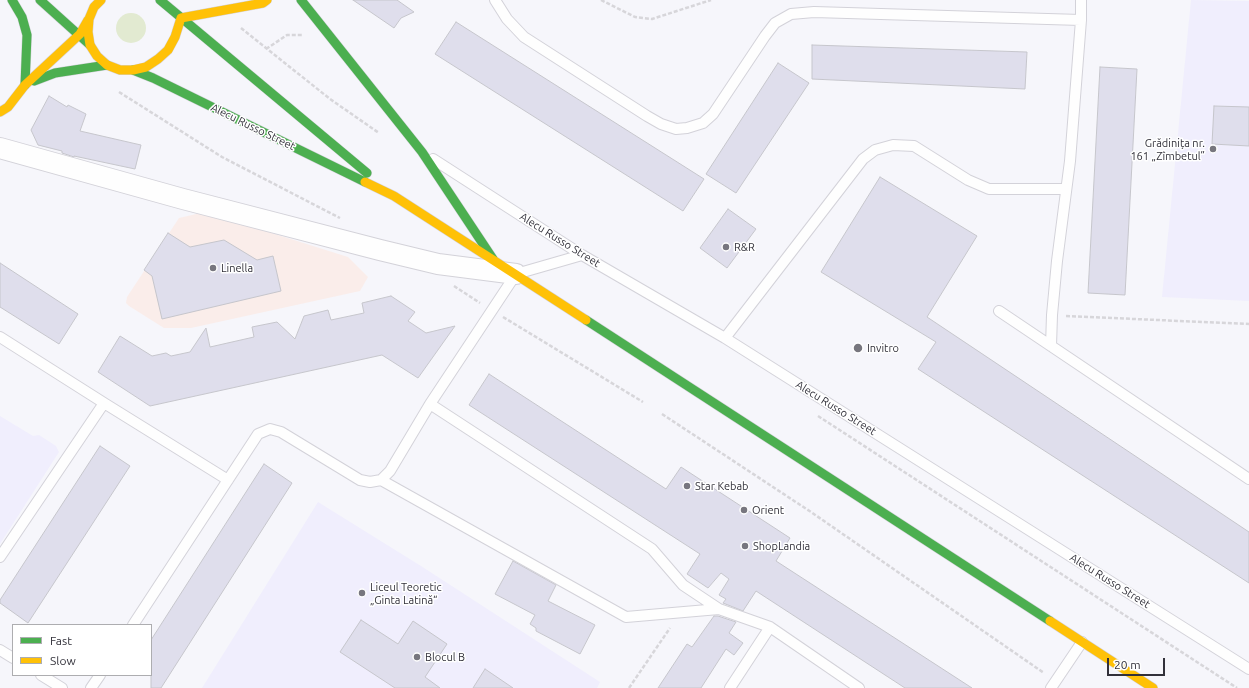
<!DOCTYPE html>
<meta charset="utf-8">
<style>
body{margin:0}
#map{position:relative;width:1249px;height:688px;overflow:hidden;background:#f6f6fb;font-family:Ubuntu,sans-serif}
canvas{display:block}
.legend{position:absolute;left:12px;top:624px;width:140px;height:52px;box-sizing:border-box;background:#fff;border:1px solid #adadb0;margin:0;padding:5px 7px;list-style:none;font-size:12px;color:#32313a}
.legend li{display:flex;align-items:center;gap:8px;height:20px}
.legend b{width:20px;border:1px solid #adadb0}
.scale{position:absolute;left:1107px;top:658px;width:58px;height:18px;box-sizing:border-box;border:2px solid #32313a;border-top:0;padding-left:5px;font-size:12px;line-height:14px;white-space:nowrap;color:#32313a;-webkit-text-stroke:3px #fff;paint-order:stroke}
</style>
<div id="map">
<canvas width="1249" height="688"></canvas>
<ul class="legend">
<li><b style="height:5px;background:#4caf50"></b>Fast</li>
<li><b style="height:5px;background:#ffc107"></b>Slow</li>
</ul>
<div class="scale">20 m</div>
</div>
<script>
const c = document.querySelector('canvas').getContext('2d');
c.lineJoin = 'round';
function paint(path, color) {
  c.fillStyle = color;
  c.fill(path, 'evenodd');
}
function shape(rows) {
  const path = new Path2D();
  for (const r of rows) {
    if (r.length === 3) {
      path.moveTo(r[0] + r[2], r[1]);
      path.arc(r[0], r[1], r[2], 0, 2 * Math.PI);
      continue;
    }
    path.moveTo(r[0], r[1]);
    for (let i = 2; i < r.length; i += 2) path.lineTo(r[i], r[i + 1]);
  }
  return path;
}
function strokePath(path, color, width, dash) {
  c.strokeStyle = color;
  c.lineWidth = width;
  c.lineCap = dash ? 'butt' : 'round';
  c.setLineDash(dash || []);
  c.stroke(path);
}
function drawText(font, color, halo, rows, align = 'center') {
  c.font = font + ' Ubuntu,sans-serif';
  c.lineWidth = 3;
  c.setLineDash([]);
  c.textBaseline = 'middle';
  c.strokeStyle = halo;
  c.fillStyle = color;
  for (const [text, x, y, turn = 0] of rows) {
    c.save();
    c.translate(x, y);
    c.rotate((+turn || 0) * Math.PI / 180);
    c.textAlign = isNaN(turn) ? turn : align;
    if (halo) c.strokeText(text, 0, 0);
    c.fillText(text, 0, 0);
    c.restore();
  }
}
paint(shape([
 [205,212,348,257,368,277,360,291,191,328,164,328,129,306,126,303,127,297,179,218]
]), '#faedea');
paint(shape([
 [1191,0,1249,1,1249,301,1162,297],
 [0,416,33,436,39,435,56,446,59,452,0,544],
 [318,502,421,566,600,682,597,688,202,688]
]), '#f0eefd');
paint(shape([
 [131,28,15]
]), '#e2ead1');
const building = shape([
 [353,0,397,0,414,12,401,18,394,28,353,0],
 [456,22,704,179,683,211,435,54,456,22],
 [812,45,1027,52,1025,89,812,79,812,45],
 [778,63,809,83,736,193,706,174,778,63],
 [1100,67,1137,69,1125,295,1088,293,1100,67],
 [49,96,67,107,68,105,86,114,80,131,141,145,135,169,74,156,74,157,62,153,62,151,38,145,31,130,49,96],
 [1214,106,1249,107,1249,146,1212,144,1214,106],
 [880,177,977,236,927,317,1249,532,1249,583,918,369,936,342,821,272,880,177],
 [728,209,756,229,727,268,700,248,728,209],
 [168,233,190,247,224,240,257,260,273,256,281,291,162,319,152,276,144,270,168,233],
 [0,263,78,314,59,344,0,307,0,263],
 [391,296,415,312,408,321,426,333,455,326,418,378,382,355,150,406,98,372,120,336,152,356,166,353,171,356,190,352,206,328,210,347,254,337,252,327,277,322,295,339,304,316,328,310,331,320,364,313,362,303,391,296],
 [489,374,666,489,681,467,790,538,776,561,972,688,905,688,756,591,743,611,723,603,726,599,719,595,729,579,721,573,708,588,687,574,700,554,469,405,489,374],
 [100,446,130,466,28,623,0,603,0,600,100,446],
 [264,464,292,483,161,688,151,688,151,640,264,464],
 [513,561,556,585,548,601,595,625,580,654,536,631,536,628,530,624,535,615,495,594,513,561],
 [714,616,718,616,736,622,729,633,743,643,734,655,726,649,701,688,658,688,687,644,692,647,714,616],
 [361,620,398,644,413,621,447,644,425,677,440,688,395,688,340,652,361,620],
 [485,669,513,688,473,688,485,669]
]);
paint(building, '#dfdeec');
strokePath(building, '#c6c6cc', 1);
const lane = shape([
 [495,0,507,19,524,37,647,116,661,124,676,129,687,128,703,123,713,114,765,36,775,23,791,14,814,12,1081,20,1081,0],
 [433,159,582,255,725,338,1249,669],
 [999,311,1249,479],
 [0,337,104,403],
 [725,338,863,159,875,150,893,145,914,146,968,180,989,189,1066,189],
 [1051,346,1052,315,1057,261,1070,161,1081,20],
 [430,404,652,549,683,585,719,609,770,627,859,688],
 [381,480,626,617,719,609],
 [0,557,104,403,228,480],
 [133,625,258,434,270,429,281,432,360,480,370,482,381,480,390,471,430,404,516,274,582,255],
 [0,650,13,658],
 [41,675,62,688],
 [91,688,100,675],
 [730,688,770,627],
 [1051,688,1082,642]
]);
const street = shape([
 [0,148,183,199,380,250,438,264,516,274]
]);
const fast = shape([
 [12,0,22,17,27,35,25,85],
 [40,0,90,45],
 [160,0,367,173],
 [301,0,422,152,493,259],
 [133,70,153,78,365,182],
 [34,81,55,73,107,65],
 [586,320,1050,621]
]);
const slow = shape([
 [101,0,94,7,89,19,88,32,90,45,97,56,107,65,120,70,133,70,146,67,158,59,168,50,175,37,181,18],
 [181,18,263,3,267,0],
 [0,112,8,107,25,85,80,34,88,20],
 [365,182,394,196,586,320],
 [1050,621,1153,688]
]);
strokePath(lane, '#d3d2d9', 12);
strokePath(street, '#d3d2d9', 22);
strokePath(fast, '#d3d2d9', 10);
strokePath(slow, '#d3d2d9', 10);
strokePath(shape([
 [601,0,635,17,652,19,711,0],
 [241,28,330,99,379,133],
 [266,49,287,35,302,35],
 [119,92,222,157,340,218],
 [454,286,480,303],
 [1066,316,1249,324],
 [503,317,643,402],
 [662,414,811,512,1044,673],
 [818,416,1237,688],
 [629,688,670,628]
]), '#d7d6da', 2.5, [4, 2]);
strokePath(lane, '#fefefe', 10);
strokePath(street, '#fefefe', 20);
strokePath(fast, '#4caf50', 9);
strokePath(slow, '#ffc107', 9);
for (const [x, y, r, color] of [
 [1213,149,4,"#77767e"],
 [726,247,4,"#77767e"],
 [213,268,4,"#77767e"],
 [858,348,5,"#77767e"],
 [687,486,4,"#77767e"],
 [744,510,4,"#77767e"],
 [745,546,4,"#77767e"],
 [362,593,4,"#77767e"],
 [417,657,4,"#77767e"]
]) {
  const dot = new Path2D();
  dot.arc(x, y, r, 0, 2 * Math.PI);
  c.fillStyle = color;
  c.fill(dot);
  strokePath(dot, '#fff', 1.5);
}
drawText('11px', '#32313a', '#fff', [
 ["Alecu Russo Street",253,127,26],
 ["Alecu Russo Street",560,240,32],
 ["Alecu Russo Street",836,408,32],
 ["Alecu Russo Street",1110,581,32]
]);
drawText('11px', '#32313a', '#fff', [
 ["Grădinița nr.",1205,143,"right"],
 ["161 „Zîmbetul”",1205,156,"right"],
 ["R&R",734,247],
 ["Linella",221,268],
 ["Invitro",867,348],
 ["Star Kebab",695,486],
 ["Orient",752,510],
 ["ShopLandia",753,546],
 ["Liceul Teoretic",370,587],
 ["„Ginta Latină“",370,600],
 ["Blocul B",425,657]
], 'left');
</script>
